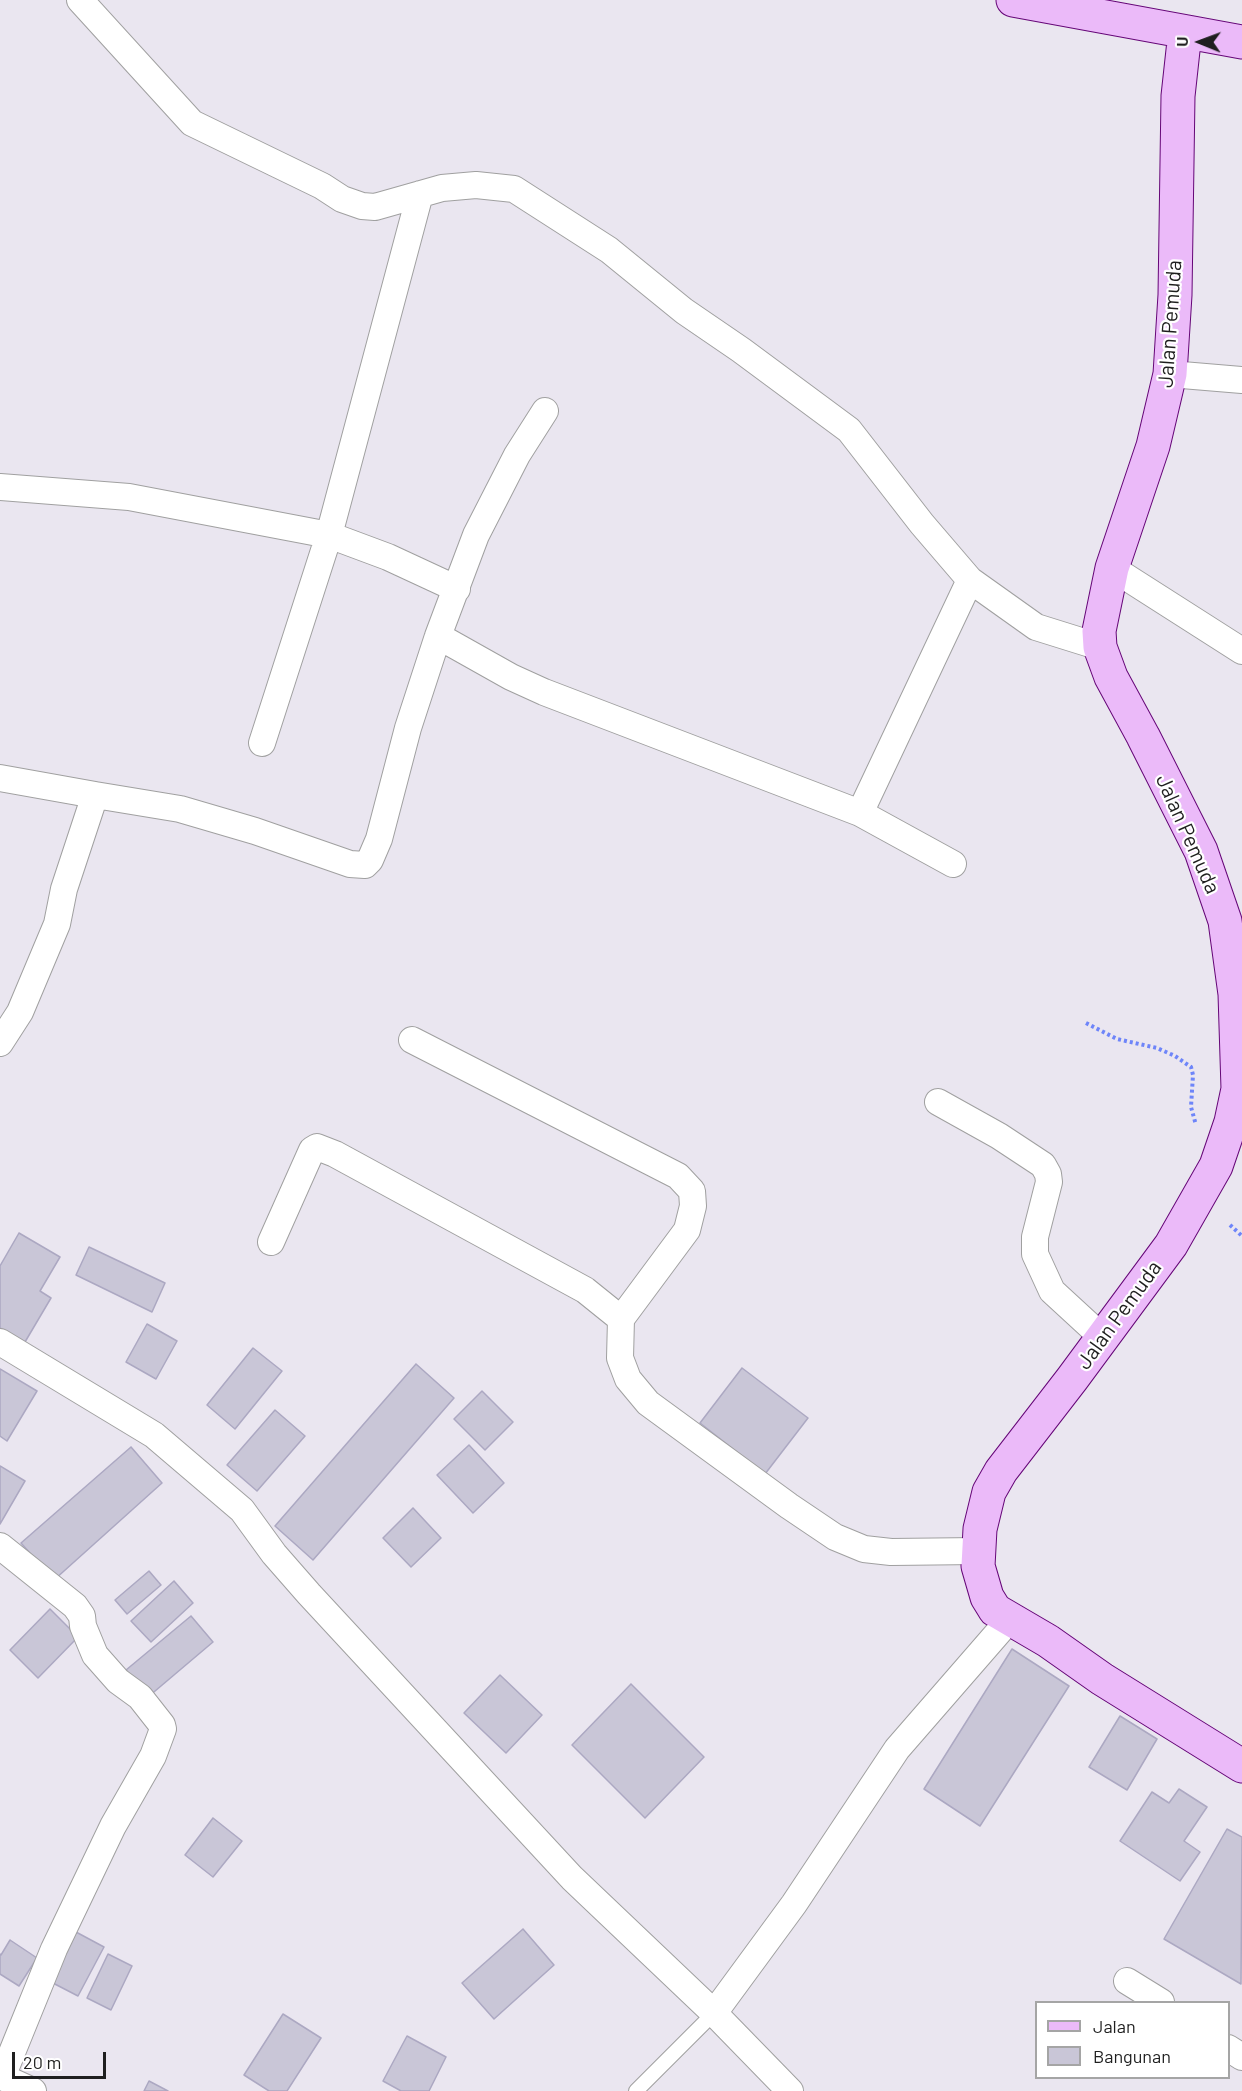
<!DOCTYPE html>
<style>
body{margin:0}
#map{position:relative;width:1242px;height:2091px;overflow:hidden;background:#eae6f0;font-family:Barlow,sans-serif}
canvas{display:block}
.legend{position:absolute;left:1035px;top:2001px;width:195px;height:78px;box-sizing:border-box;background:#fff;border:2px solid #a5a5a5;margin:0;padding:8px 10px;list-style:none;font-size:18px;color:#1f1f1f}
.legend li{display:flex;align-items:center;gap:12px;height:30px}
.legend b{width:30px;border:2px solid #a5a5a5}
.north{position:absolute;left:1170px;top:12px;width:60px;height:60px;-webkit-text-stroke:4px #fff;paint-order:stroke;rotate:271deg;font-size:16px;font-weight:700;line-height:24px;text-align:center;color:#1f1f1f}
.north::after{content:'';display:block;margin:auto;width:21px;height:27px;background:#1f1f1f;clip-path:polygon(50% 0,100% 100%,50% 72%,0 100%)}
.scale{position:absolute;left:12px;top:2052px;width:94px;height:27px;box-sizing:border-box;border:3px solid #1f1f1f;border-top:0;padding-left:8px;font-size:18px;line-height:21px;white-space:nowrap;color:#1f1f1f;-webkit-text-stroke:4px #fff;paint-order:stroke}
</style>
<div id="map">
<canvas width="1242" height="2091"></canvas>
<ul class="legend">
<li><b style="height:8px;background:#ebbaf9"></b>Jalan</li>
<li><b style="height:16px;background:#c9c6d7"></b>Bangunan</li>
</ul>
<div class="north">U</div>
<div class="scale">20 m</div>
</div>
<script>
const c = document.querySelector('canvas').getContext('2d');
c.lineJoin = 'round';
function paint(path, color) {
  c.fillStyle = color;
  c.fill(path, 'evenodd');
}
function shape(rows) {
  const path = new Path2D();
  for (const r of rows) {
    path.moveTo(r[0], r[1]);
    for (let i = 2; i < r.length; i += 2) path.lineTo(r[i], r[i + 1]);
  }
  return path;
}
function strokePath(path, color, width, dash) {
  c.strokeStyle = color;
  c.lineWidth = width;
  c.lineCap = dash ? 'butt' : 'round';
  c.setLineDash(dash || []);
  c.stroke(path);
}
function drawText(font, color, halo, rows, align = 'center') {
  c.font = font + ' Barlow,sans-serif';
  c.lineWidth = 4.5;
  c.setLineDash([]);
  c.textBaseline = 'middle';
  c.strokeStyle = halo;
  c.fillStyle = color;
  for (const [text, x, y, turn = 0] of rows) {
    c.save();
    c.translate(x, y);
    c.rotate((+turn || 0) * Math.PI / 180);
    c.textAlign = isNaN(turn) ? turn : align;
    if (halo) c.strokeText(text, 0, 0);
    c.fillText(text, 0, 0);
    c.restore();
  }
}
const building = shape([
 [19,1233,60,1257,40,1291,51,1298,25,1342,0,1328,0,1266,19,1233],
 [89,1247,165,1283,152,1312,76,1275,89,1247],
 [147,1324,177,1341,156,1379,126,1362,147,1324],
 [253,1348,282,1371,235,1429,207,1405,253,1348],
 [416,1364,454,1398,313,1560,275,1526,416,1364],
 [742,1368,808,1418,765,1474,700,1423,742,1368],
 [0,1369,37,1391,7,1441,0,1436,0,1369],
 [482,1391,513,1422,485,1450,454,1419,482,1391],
 [275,1410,305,1436,257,1491,227,1465,275,1410],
 [469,1445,504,1483,473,1513,437,1475,469,1445],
 [131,1447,162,1483,54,1580,21,1543,131,1447],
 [0,1466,25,1481,0,1524,0,1466],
 [413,1508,441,1538,411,1567,383,1538,413,1508],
 [149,1571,161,1585,127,1614,115,1600,149,1571],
 [174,1581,193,1603,151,1642,131,1621,174,1581],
 [50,1609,78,1637,38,1678,10,1650,50,1609],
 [191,1616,213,1642,148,1697,126,1670,191,1616],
 [1012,1649,1069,1686,980,1826,924,1789,1012,1649],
 [500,1675,542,1715,506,1753,464,1713,500,1675],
 [631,1684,704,1757,645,1818,572,1745,631,1684],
 [1120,1716,1157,1739,1127,1790,1089,1767,1120,1716],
 [1179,1789,1207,1807,1184,1841,1200,1852,1180,1881,1120,1841,1152,1792,1169,1803,1179,1789],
 [213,1818,242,1841,213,1877,185,1855,213,1818],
 [1227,1829,1242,1837,1241,1984,1164,1939,1227,1829],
 [523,1929,554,1965,494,2019,462,1983,523,1929],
 [76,1932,104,1947,78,1996,49,1981,76,1932],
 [10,1940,37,1958,19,1986,0,1974,0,1954,1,1955,10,1940],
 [108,1954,132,1966,111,2010,87,1998,108,1954],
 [283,2014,321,2038,287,2091,269,2091,244,2075,283,2014],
 [407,2036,446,2057,429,2091,401,2091,383,2081,407,2036],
 [149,2081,168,2091,144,2091,149,2081]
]);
paint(building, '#c9c6d7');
strokePath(building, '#aca8c2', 1.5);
const lane = shape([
 [636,2091,714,2013]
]);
const street = shape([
 [80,0,192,123,322,186,342,199,362,206,375,207,442,188,476,185,514,189,609,250,684,311,741,350,849,430,922,524,970,580,1036,627,1100,647],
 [1170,374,1242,380],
 [0,487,129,497,329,535,388,557,457,589],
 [1112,568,1242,651],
 [438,636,511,677,544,692,860,813,953,864],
 [262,743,329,535,420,194],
 [0,778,95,795],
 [860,813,970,580],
 [412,1040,678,1176,692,1191,693,1206,687,1230,621,1319],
 [0,1043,20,1012,57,924,64,889,95,795,180,809,255,831,350,864,365,865,370,860,379,839,408,728,438,636,476,535,517,455,545,411],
 [938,1102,999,1136,1043,1165,1048,1174,1049,1182,1035,1237,1035,1254,1052,1291,1102,1337],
 [271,1242,312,1150,317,1147,335,1154,585,1290,621,1319,620,1358,628,1379,648,1403,789,1506,835,1537,864,1549,891,1552,978,1551],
 [0,1342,154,1435,242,1510,274,1554,309,1594,572,1878,714,2013,790,2091],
 [0,1546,75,1606,82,1616,83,1626,95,1655,118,1681,140,1697,162,1725,163,1729,153,1756,113,1826,54,1949,2,2077],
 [1127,1981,1161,2002],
 [714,2013,794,1904,897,1749,1010,1619],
 [1228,2048,1242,2057],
 [0,2076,33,2091]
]);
const secondary = shape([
 [1013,0,1242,42],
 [1185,32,1178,96,1175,295,1170,374,1153,446,1112,568,1099,631,1100,647,1111,677,1143,736,1201,851,1225,921,1235,994,1238,1089,1231,1122,1216,1166,1171,1245,1072,1379,1001,1471,989,1492,980,1529,978,1566,987,1597,995,1610,1048,1641,1102,1679,1242,1766]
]);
strokePath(lane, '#a0a0a0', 16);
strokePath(street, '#a0a0a0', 28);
strokePath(secondary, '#650677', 35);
strokePath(shape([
 [1086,1023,1117,1039,1157,1048,1175,1056,1191,1067,1193,1075,1191,1107,1196,1125],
 [1230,1225,1242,1236]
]), '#6e85f9', 4, [3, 3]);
strokePath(lane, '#fff', 14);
strokePath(street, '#fff', 26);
strokePath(secondary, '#ebbaf9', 33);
drawText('21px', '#1f1f1f', '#fff', [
 ["Jalan Pemuda",1170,324,-86],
 ["Jalan Pemuda",1188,834,66],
 ["Jalan Pemuda",1119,1315,-54]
]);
</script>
